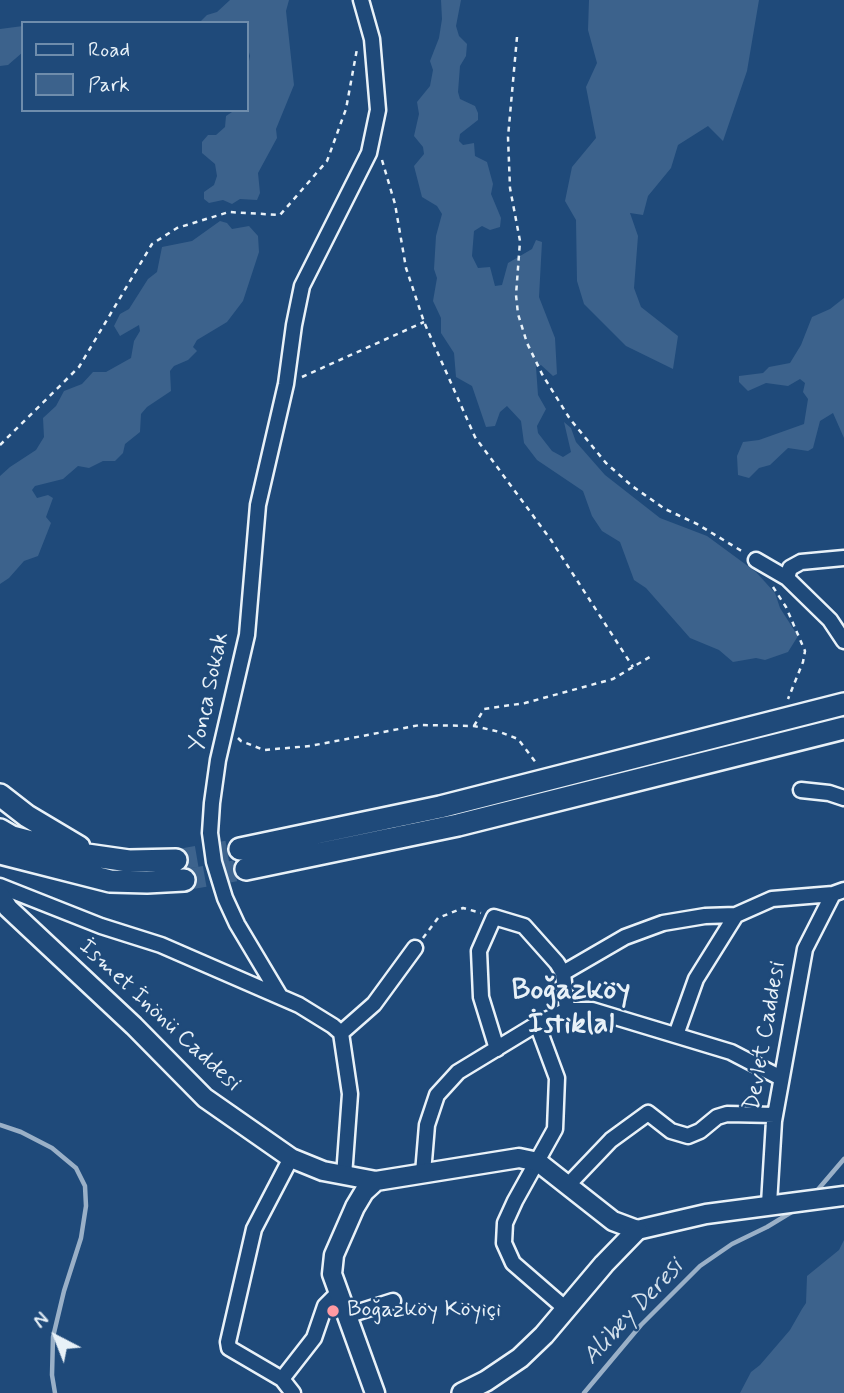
<!DOCTYPE html>
<meta charset="utf-8">
<style>
body{margin:0}
#map{position:relative;width:844px;height:1393px;overflow:hidden;background:#1f4a7a;font-family:Mynerve,sans-serif}
canvas{display:block}
.legend{position:absolute;left:21px;top:21px;width:228px;height:91px;box-sizing:border-box;background:#1f4a7a;border:2px solid #6f8dac;margin:0;padding:9px 12px;list-style:none;font-size:21px;color:#e8f1f8}
.legend li{display:flex;align-items:center;gap:14px;height:35px}
.legend b{width:35px;border:2px solid #6f8dac}
.north{position:absolute;left:21px;top:1302px;width:70px;height:70px;-webkit-text-stroke:5px #1f4a7a;paint-order:stroke;rotate:318deg;font-size:19px;font-weight:700;line-height:28px;text-align:center;color:#e8f1f8}
.north::after{content:'';display:block;margin:auto;width:24px;height:32px;background:#e8f1f8;clip-path:polygon(50% 0,100% 100%,50% 72%,0 100%)}
</style>
<div id="map">
<canvas width="844" height="1393"></canvas>
<ul class="legend">
<li><b style="height:9px;background:#1f4a7a"></b>Road</li>
<li><b style="height:19px;background:#3c628c"></b>Park</li>
</ul>
<div class="north">N</div>
</div>
<script>
const c = document.querySelector('canvas').getContext('2d');
c.lineJoin = 'round';
function paint(path, color) {
  c.fillStyle = color;
  c.fill(path, 'evenodd');
}
function shape(rows) {
  const path = new Path2D();
  for (const r of rows) {
    path.moveTo(r[0], r[1]);
    for (let i = 2; i < r.length; i += 2) path.lineTo(r[i], r[i + 1]);
  }
  return path;
}
function strokePath(path, color, width, dash) {
  c.strokeStyle = color;
  c.lineWidth = width;
  c.lineCap = dash ? 'butt' : 'round';
  c.setLineDash(dash || []);
  c.stroke(path);
}
function drawText(font, color, halo, rows, align = 'center') {
  c.font = font + ' Mynerve,sans-serif';
  c.lineWidth = 5;
  c.setLineDash([]);
  c.textBaseline = 'middle';
  c.strokeStyle = halo;
  c.fillStyle = color;
  for (const [text, x, y, turn = 0] of rows) {
    c.save();
    c.translate(x, y);
    c.rotate((+turn || 0) * Math.PI / 180);
    c.textAlign = isNaN(turn) ? turn : align;
    if (halo) c.strokeText(text, 0, 0);
    c.fillText(text, 0, 0);
    c.restore();
  }
}
paint(shape([
 [230,0,289,0,286,11,294,85,276,129,277,138,258,173,260,193,257,200,240,199,232,204,223,200,209,203,204,199,204,192,214,185,217,176,215,164,202,153,202,142,208,135,216,135,225,127,226,116,235,110,247,110,247,71,250,56,247,45,247,23,199,23,207,15,217,12],
 [441,0,461,0,456,26,459,36,467,44,466,56,460,66,458,92,460,99,475,106,478,113,478,120,460,134,459,141,463,145,474,143,475,156,487,162,493,184,491,194,501,218,500,227,490,230,482,226,474,231,472,256,478,268,490,267,495,286,502,285,508,263,532,249,536,240,542,242,539,297,555,338,557,374,553,376,541,365,536,367,538,395,546,409,537,426,538,433,552,451,563,457,571,452,564,422,571,428,576,442,605,475,660,518,707,536,756,572,775,593,780,608,798,636,788,652,765,660,756,658,733,662,719,650,690,638,646,588,634,580,620,542,602,531,592,516,583,491,537,460,524,443,521,421,507,406,500,412,495,426,486,427,472,386,456,377,454,353,441,333,441,318,433,301,437,278,434,269,436,236,442,214,437,206,422,197,414,166,424,154,423,147,414,136,419,114,417,102,430,86,433,70,430,61,439,38,442,19],
 [589,0,759,0,747,71,723,141,708,126,678,145,671,168,648,196,643,215,630,213,638,236,634,288,641,307,678,336,673,369,626,346,584,304,577,281,576,220,565,201,572,167,596,138,586,87,597,63,588,30],
 [23,26,23,52,8,65,0,66,0,29],
 [220,221,227,223,232,229,249,226,258,236,259,252,243,301,227,322,197,340,193,347,197,351,188,360,174,366,170,371,171,391,147,407,141,414,140,432,125,444,123,453,115,461,103,461,89,468,78,466,63,479,35,486,32,490,37,498,48,495,53,498,46,517,51,523,38,556,24,561,9,578,0,584,0,476,10,467,36,450,44,437,43,418,56,406,64,391,82,384,93,372,106,372,131,358,134,341,140,331,139,325,120,336,114,326,120,314,129,309,148,279,157,272,162,247,192,241],
 [844,298,844,438,833,413,820,421,813,448,808,451,788,448,770,465,759,468,749,478,738,475,737,456,743,442,759,440,804,424,808,399,803,392,805,383,800,379,788,386,766,383,748,391,739,382,739,376,763,373,769,367,790,363,801,345,812,317,830,309],
 [844,1240,844,1393,740,1393,751,1372,760,1365,790,1330,802,1309,806,1303,807,1276,839,1250]
]), '#3c628c');
strokePath(shape([
 [0,1125,21,1132,52,1148,76,1168,85,1186,86,1206,81,1238,64,1291,53,1337,52,1375,55,1393],
 [815,1193,844,1159],
 [584,1393,641,1325,700,1266,732,1244,767,1227,795,1210]
]), '#9ab0c7', 4.5);
strokePath(shape([
 [176,860,240,849],
 [184,880,246,869]
]), '#3d638d', 21, [21, 10]);
const minor = shape([
 [756,560,787,578,830,620,844,641],
 [787,578,790,568,801,562,844,558],
 [801,790,829,793,844,798],
 [0,886,101,926,161,945,299,1005,333,1026,341,1033,350,1094,344,1176],
 [563,973,625,937,663,923,705,916,736,915],
 [280,996,237,924,225,898,214,862,210,833,212,803,218,760,247,635,258,505,286,384,294,325,302,286,369,153,378,110,372,39,361,0],
 [537,1024,557,1078,555,1129,515,1201,505,1223,504,1243,513,1263,566,1309],
 [341,1033,374,1004,415,948],
 [676,1035,696,979,736,915,772,899,833,894],
 [497,1049,481,997,479,951,494,917,524,926,557,963,563,973,567,1010],
 [291,1158,254,1229,228,1342,229,1348,282,1379,293,1393],
 [423,1173,427,1125,437,1095,458,1072,537,1024,567,1010,592,1010,731,1052,781,1078],
 [568,1185,611,1140,648,1113,671,1131,688,1136,700,1131,717,1117,727,1114,775,1115],
 [769,1204,774,1121,805,949,833,894,844,890],
 [346,1316,393,1301],
 [282,1379,314,1338,325,1306,338,1293]
]);
const tertiary = shape([
 [0,895,8,908,134,1026,205,1098,291,1158,323,1171,376,1181,519,1158,538,1162,613,1221,637,1230,706,1214,844,1196],
 [375,1393,332,1274,334,1255,355,1207,364,1192,376,1181]
]);
const secondary = shape([
 [462,1393,486,1381,520,1358,544,1335,604,1264,637,1230]
]);
const primary = shape([
 [0,795,27,816,79,847],
 [0,830,12,837,73,853,129,861,176,860],
 [240,849,440,807,844,704],
 [0,853,110,881,147,882,184,880],
 [246,869,458,825,844,728]
]);
strokePath(minor, '#e8f1f8', 19);
strokePath(tertiary, '#e8f1f8', 23);
strokePath(secondary, '#e8f1f8', 24);
strokePath(primary, '#e8f1f8', 26);
strokePath(shape([
 [517,37,508,137,510,188,520,241,516,295,518,314,527,343,542,374,570,419,606,463,632,486,665,509,697,524,745,553],
 [382,160,395,204,406,268,424,322,475,437,551,540,633,667],
 [302,377,424,322],
 [0,445,79,367,152,244,177,228,229,212,280,215,327,161,346,109,357,49],
 [773,587,786,607,805,651,803,662,788,699],
 [474,726,484,709,525,703,613,679,653,655],
 [238,738,241,741,264,750,310,746,420,725,474,726,500,732,518,739,537,764],
 [423,938,438,918,463,908,481,913]
]), '#e8f1f8', 2.5, [5, 5]);
strokePath(minor, '#1f4a7a', 14);
strokePath(tertiary, '#1f4a7a', 18);
strokePath(secondary, '#1f4a7a', 19);
strokePath(primary, '#1f4a7a', 21);
for (const [x, y, r, color] of [
 [333,1311,7,"#ff9aa2"]
]) {
  const dot = new Path2D();
  dot.arc(x, y, r, 0, 2 * Math.PI);
  c.fillStyle = color;
  c.fill(dot);
  strokePath(dot, '#1f4a7a', 2.5);
}
drawText('23px', '#e8f1f8', '#1f4a7a', [
 ["Yonca Sokak",210,692,-78],
 ["İsmet İnönü Caddesi",159,1016,43],
 ["Devlet Caddesi",766,1036,-80]
]);
drawText('23px', '#e8f1f8', '#1f4a7a', [
 ["Boğazköy Köyiçi",347,1311]
], 'left');
drawText('italic 24px', '#d4e1ec', '#1f4a7a', [
 ["Alibey Deresi",634,1313,-47]
]);
drawText('bold 30px', '#e8f1f8', '#1f4a7a', [
 ["Boğazköy",571,992],
 ["İstiklal",571,1026]
]);
</script>
